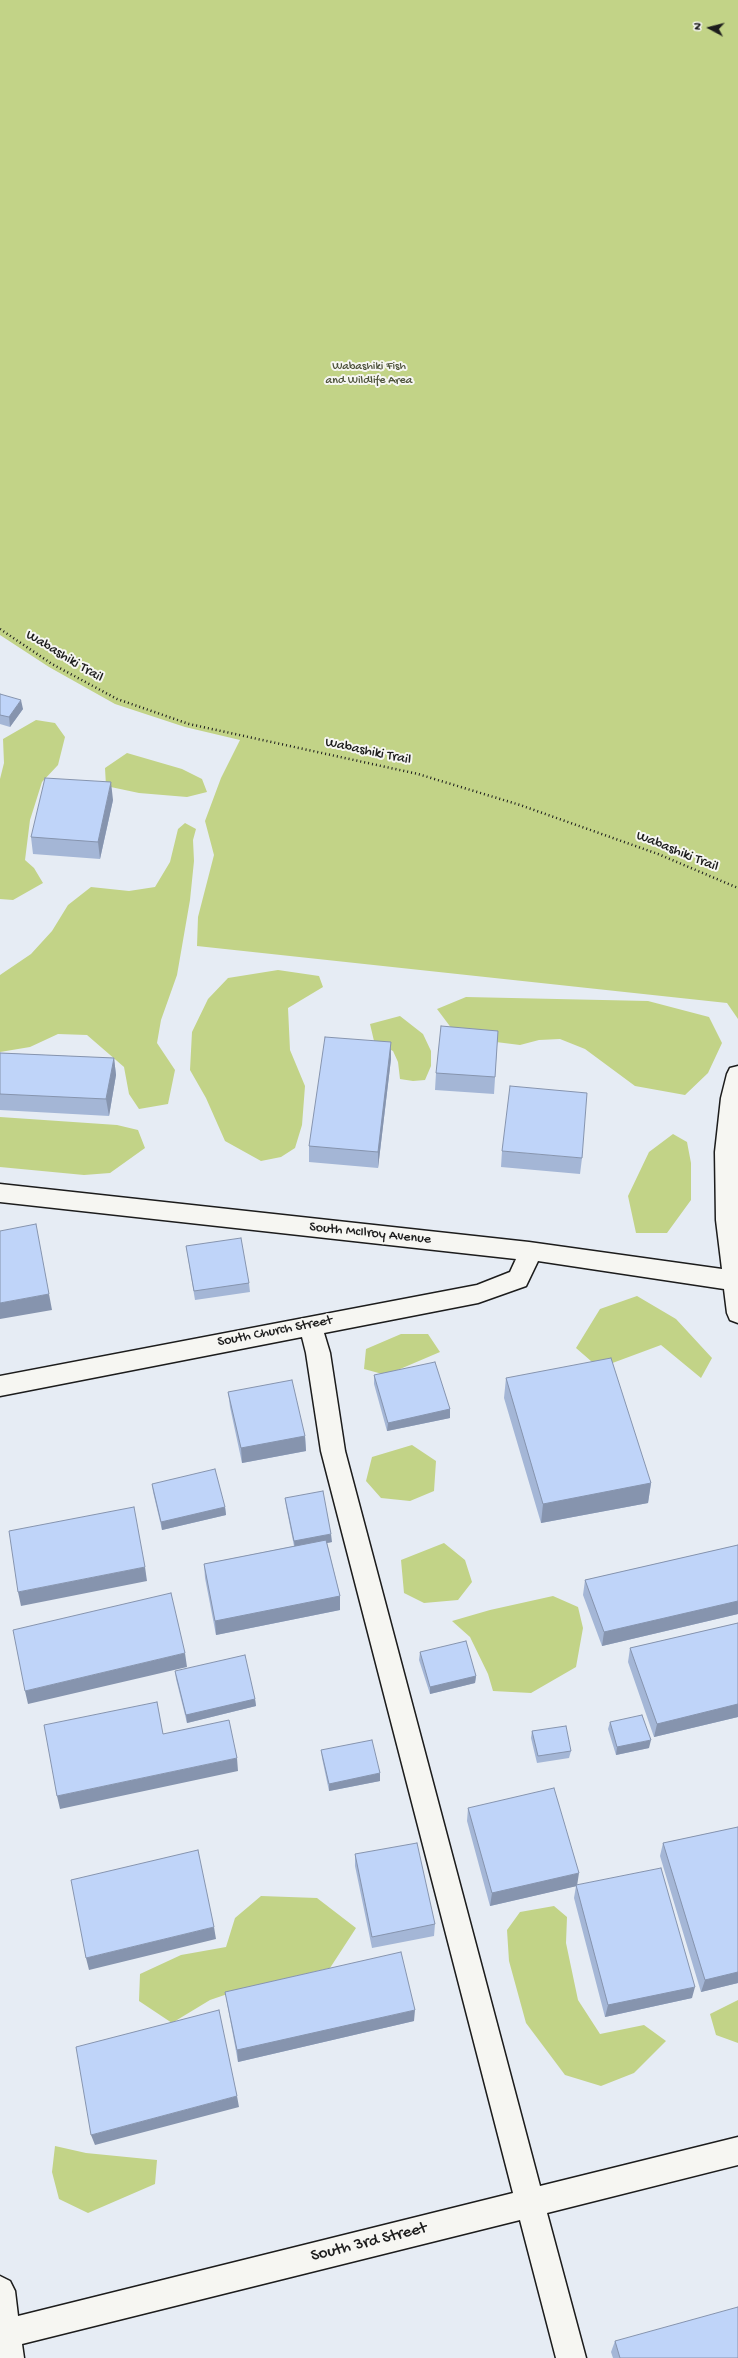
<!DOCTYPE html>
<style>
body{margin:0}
#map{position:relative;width:738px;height:2358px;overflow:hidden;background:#e6ecf4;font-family:"Gochi Hand",sans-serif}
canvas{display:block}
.north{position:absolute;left:690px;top:8px;width:40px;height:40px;-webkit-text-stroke:3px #f6f6f2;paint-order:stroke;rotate:277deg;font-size:11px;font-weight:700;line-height:16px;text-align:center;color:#1c1c1c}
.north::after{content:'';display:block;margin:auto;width:14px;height:18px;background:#1c1c1c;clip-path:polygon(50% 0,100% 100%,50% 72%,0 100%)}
</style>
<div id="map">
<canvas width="738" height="2358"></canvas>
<div class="north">N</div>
</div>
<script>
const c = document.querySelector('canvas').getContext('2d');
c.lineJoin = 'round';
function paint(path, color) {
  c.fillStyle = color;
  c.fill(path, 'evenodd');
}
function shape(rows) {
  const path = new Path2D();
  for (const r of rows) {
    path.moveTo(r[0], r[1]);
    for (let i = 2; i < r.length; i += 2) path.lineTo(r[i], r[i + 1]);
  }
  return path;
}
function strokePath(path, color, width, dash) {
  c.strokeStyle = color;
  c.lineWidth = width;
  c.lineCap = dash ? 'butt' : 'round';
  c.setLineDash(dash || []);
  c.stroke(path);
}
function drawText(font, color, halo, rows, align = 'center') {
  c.font = font + ' "Gochi Hand",sans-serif';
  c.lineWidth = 4;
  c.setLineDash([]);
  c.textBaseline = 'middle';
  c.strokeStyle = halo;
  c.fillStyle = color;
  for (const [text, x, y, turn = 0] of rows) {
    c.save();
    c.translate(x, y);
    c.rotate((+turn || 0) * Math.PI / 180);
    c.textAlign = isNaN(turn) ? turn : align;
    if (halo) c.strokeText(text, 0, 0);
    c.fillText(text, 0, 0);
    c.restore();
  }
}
paint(shape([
 [0,0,738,0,738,1019,727,1003,197,946,198,917,214,855,205,821,221,778,240,740,185,727,115,704,49,667,0,635],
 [36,720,55,723,65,737,58,765,42,782,30,820,25,860,34,868,43,883,13,900,0,899,0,779,4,763,3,739],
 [127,753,182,769,202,779,207,792,187,797,139,793,106,786,105,768],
 [185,823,196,829,193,840,194,861,190,900,177,975,161,1020,157,1043,175,1070,168,1104,139,1109,129,1094,124,1067,87,1035,58,1034,30,1047,0,1052,0,975,31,954,52,931,68,905,91,887,129,891,155,887,170,862,178,829],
 [278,970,319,976,323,987,288,1008,290,1050,305,1086,302,1125,295,1148,281,1157,261,1161,225,1141,206,1098,190,1070,192,1032,208,999,228,978],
 [466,997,648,1001,709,1017,722,1043,708,1073,685,1095,635,1086,585,1049,560,1039,539,1040,520,1045,496,1042,452,1029,437,1009],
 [400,1016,423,1034,431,1051,431,1066,425,1080,413,1081,400,1079,398,1062,393,1051,374,1041,370,1024],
 [0,1117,117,1125,138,1130,145,1148,110,1173,84,1175,0,1167],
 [673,1134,687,1142,691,1163,691,1200,667,1233,636,1233,628,1196,649,1152],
 [637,1296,676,1319,712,1358,701,1378,661,1345,599,1368,576,1348,600,1309],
 [401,1334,428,1334,440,1352,386,1375,364,1369,366,1349],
 [412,1445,436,1461,434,1491,410,1501,381,1498,366,1481,372,1457],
 [444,1543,465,1560,472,1582,458,1600,424,1603,404,1593,401,1560],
 [553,1596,578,1607,583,1628,576,1667,531,1693,493,1691,488,1674,470,1637,452,1621,490,1610],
 [261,1896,317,1898,356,1928,330,1968,245,1988,210,2000,172,2023,139,2001,140,1974,181,1955,226,1947,235,1918],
 [554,1906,567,1917,566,1943,578,2000,600,2034,644,2025,666,2041,634,2073,601,2086,565,2075,526,2023,509,1961,507,1930,520,1912],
 [738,2000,738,2043,716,2035,710,2014],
 [55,2146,86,2153,157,2160,155,2184,88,2213,59,2199,52,2172]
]), '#c2d387');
const minor = shape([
 [738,1066,738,1323,730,1320,727,1313,724,1289,538,1261,526,1286,478,1303,324,1333,330,1353,345,1451,540,2186,738,2137,738,2165,547,2213,586,2358,556,2358,520,2220,22,2344,24,2358,0,2358,0,2276,10,2281,15,2291,18,2316,513,2193,321,1451,306,1353,302,1337,0,1396,0,1376,477,1285,510,1272,516,1259,0,1202,0,1184,529,1242,722,1269,716,1220,715,1152,721,1098,727,1074,730,1068,738,1066]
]);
strokePath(minor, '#1c1c1c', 3);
strokePath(shape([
 [0,629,52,664,117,699,189,724,418,774,520,805,658,854,738,888]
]), '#1c1c1c', 2.5, [1, 3]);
paint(minor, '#f6f6f2');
paint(shape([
 [0,694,23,709,10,727,0,724],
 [113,800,100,859,33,854,31,837],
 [498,1031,494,1094,435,1090,436,1073],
 [391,1042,391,1059,378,1168,309,1162,309,1146],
 [0,1053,114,1058,116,1075,109,1116,0,1110],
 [502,1151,582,1158,580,1174,501,1167],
 [186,1246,249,1283,250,1292,195,1300],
 [374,1375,450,1409,450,1418,387,1431,374,1384],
 [506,1378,651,1483,648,1503,541,1523,504,1398],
 [228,1392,305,1436,306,1451,242,1463,230,1407],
 [152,1484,225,1507,226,1515,162,1530,153,1492],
 [285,1498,332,1542,327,1543,340,1596,340,1610,216,1635,205,1578,204,1564,294,1546,286,1506],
 [738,1545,738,1614,602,1646,583,1595,585,1580],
 [738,1623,738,1717,654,1737,628,1662,630,1648],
 [420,1652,476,1676,475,1683,430,1694,419,1660],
 [175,1671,255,1699,256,1706,187,1723,176,1679],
 [610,1722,649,1748,616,1755,608,1729],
 [532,1731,571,1751,569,1758,537,1763,531,1738],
 [321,1750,380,1781,329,1791,322,1758],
 [468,1808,577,1885,692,1998,605,2017,574,1898,576,1886,490,1906,467,1821],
 [738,1827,738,1983,701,1992,660,1856,663,1843],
 [355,1854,435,1924,434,1936,372,1948,355,1866],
 [225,1992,414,2021,238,2062,227,2003],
 [615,2341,738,2358,613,2358,611,2352]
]), '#a4b6d6');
paint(shape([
 [21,700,23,709,10,727,9,717],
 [111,782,113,800,100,859,98,842],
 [391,1042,391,1059,378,1168,378,1152],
 [114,1058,116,1075,109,1116,106,1099],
 [49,1294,52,1310,0,1319,0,1303],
 [450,1409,450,1418,387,1431,388,1423],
 [305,1436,306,1451,242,1463,241,1448],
 [651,1483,648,1503,541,1523,543,1504],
 [225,1507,226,1515,162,1530,161,1522],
 [331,1534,332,1542,295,1549,294,1541],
 [145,1567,147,1581,21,1606,18,1592],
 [340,1596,340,1610,216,1635,215,1621],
 [738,1601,738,1614,602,1646,604,1632],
 [185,1653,187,1667,28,1704,25,1691],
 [476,1676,475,1683,430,1694,430,1687],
 [255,1699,256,1706,187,1723,186,1715],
 [738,1704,738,1717,654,1737,657,1724],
 [651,1740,649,1748,616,1755,617,1747],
 [237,1758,238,1771,60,1809,57,1796],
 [380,1773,380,1781,329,1791,329,1784],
 [579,1873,577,1886,490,1906,492,1893],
 [214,1927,216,1939,89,1970,86,1958],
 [738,1972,738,1983,701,1992,705,1980],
 [695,1987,692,1998,605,2017,608,2005],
 [415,2010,414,2021,238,2062,237,2050],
 [237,2096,239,2107,95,2145,91,2135]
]), '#8694ae');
const building = shape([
 [0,694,21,700,9,717,0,715,0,694],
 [45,778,111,782,98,842,31,837,45,778],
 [441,1026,498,1031,495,1077,436,1073,441,1026],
 [325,1037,391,1042,378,1152,309,1146,325,1037],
 [0,1053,114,1058,106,1099,0,1094,0,1053],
 [510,1086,587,1093,582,1158,502,1151,510,1086],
 [36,1224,49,1294,0,1303,0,1231,36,1224],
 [241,1238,249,1283,194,1291,186,1246,241,1238],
 [611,1358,651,1483,543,1504,506,1378,611,1358],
 [435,1362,450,1409,388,1423,374,1375,435,1362],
 [292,1380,305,1436,241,1448,228,1392,292,1380],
 [215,1469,225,1507,161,1522,152,1484,215,1469],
 [323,1491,331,1534,294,1541,285,1498,323,1491],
 [134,1507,145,1567,18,1592,9,1531,134,1507],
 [326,1540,340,1596,215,1621,204,1564,326,1540],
 [738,1545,738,1601,604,1632,585,1580,738,1545],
 [171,1593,185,1653,25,1691,13,1630,171,1593],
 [738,1623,738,1704,657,1724,630,1648,738,1623],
 [466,1641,476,1676,430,1687,420,1652,466,1641],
 [245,1655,255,1699,186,1715,175,1671,245,1655],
 [157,1702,163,1734,229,1720,237,1758,57,1796,44,1725,157,1702],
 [642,1715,651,1740,617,1747,610,1722,642,1715],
 [566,1726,571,1751,538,1756,532,1731,566,1726],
 [372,1740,380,1773,329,1784,321,1750,372,1740],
 [554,1788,579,1873,492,1893,468,1808,554,1788],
 [738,1827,738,1972,705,1980,663,1843,738,1827],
 [417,1843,435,1924,372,1937,355,1854,417,1843],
 [198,1850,214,1927,86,1958,71,1880,198,1850],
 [661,1868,695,1987,608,2005,576,1885,661,1868],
 [401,1952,415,2010,237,2050,225,1992,401,1952],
 [219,2010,237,2096,91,2135,76,2047,219,2010],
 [738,2307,738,2358,620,2358,615,2341,738,2307]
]);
paint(building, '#bfd4f9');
strokePath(building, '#8694ae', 1);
drawText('12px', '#4e533c', '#f6f6f2', [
 ["Wabashiki Fish",369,367],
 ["and Wildlife Area",369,381]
]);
drawText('14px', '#1c1c1c', '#f6f6f2', [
 ["Wabashiki Trail",64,657,31],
 ["Wabashiki Trail",368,752,12],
 ["Wabashiki Trail",677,852,22],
 ["South McIlroy Avenue",370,1234,6],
 ["South Church Street",275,1332,-11]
]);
drawText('17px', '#1c1c1c', '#f6f6f2', [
 ["South 3rd Street",369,2243,-14]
]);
</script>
